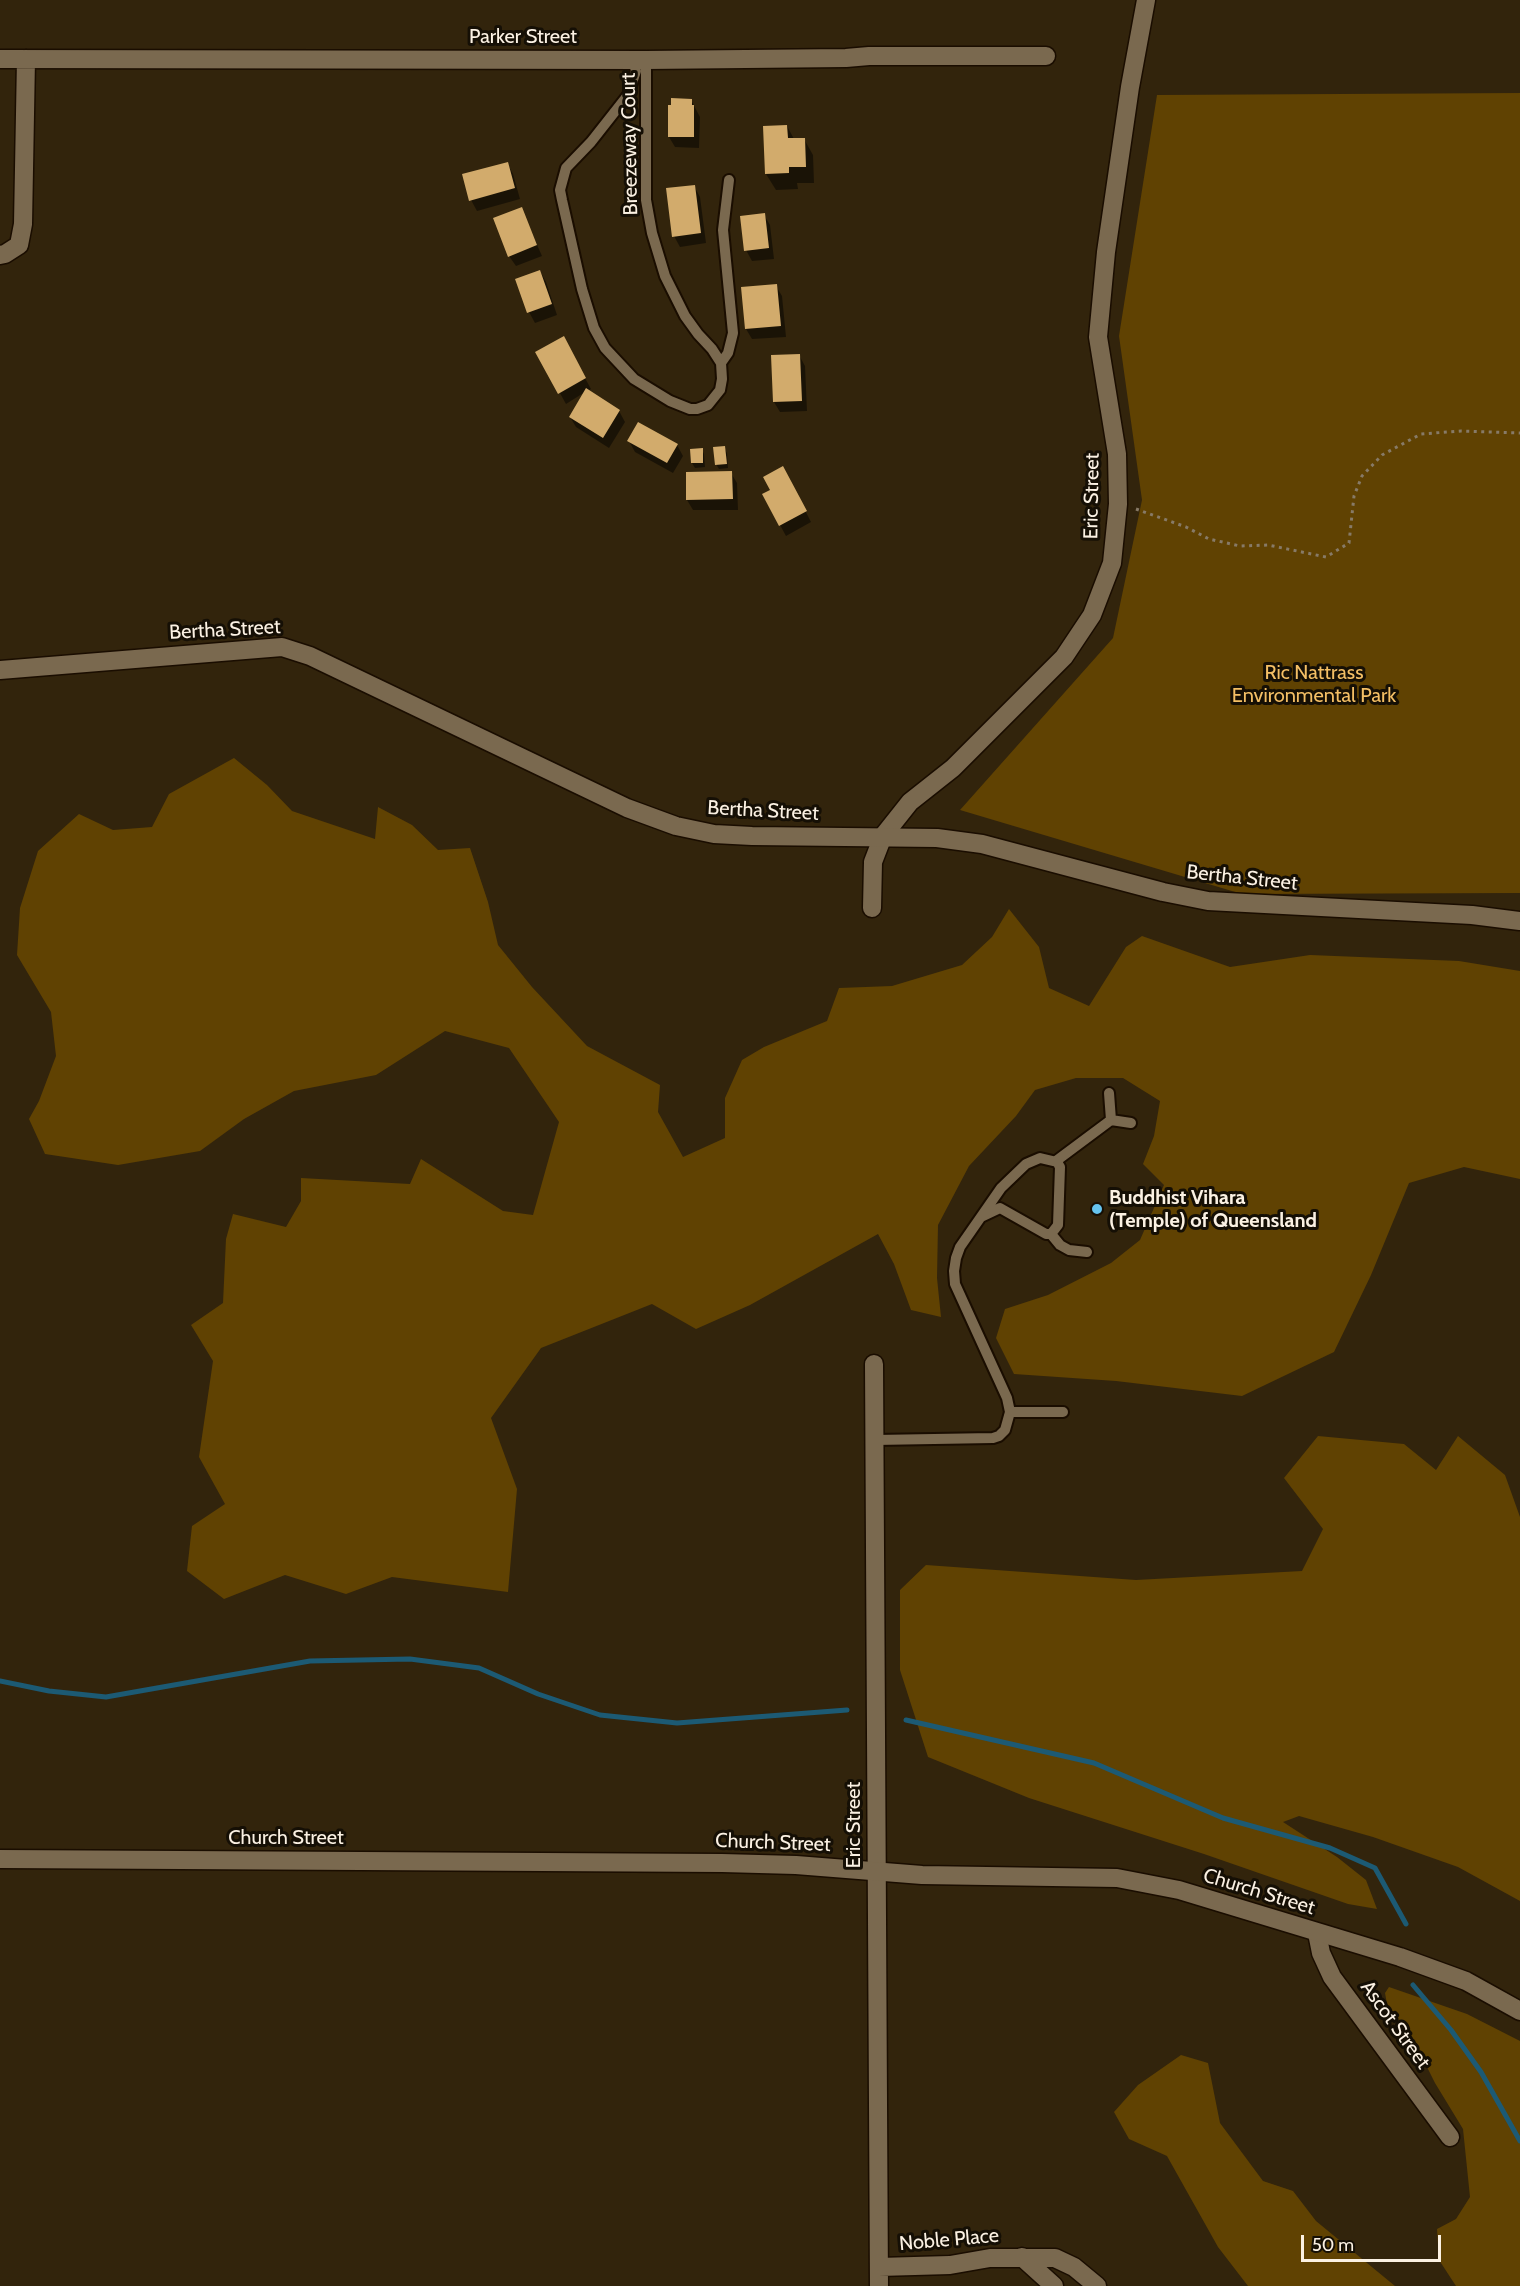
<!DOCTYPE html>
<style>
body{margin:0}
#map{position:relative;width:1520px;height:2286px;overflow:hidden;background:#32240c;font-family:Cabin,sans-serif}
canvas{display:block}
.scale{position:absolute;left:1301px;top:2235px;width:140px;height:27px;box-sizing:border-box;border:3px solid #fbf1e3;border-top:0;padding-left:8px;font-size:18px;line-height:21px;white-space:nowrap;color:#fbf1e3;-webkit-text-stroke:4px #150f05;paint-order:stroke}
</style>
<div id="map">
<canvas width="1520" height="2286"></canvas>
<div class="scale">50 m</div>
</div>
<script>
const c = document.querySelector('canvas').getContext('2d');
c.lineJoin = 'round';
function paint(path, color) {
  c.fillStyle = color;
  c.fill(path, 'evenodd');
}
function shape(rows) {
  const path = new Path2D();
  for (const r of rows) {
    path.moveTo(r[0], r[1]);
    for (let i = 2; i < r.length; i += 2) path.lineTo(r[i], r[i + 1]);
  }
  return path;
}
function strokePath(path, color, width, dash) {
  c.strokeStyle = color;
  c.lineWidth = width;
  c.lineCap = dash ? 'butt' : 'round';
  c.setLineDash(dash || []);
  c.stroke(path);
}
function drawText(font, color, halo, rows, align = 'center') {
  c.font = font + ' Cabin,sans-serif';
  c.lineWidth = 6;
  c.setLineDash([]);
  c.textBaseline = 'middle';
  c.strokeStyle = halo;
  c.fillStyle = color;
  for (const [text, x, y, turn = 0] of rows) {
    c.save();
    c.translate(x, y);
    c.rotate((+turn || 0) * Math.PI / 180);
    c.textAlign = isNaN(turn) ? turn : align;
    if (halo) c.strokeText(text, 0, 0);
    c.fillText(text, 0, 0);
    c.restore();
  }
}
paint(shape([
 [1520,93,1520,893,1242,894,960,810,1113,638,1142,500,1119,336,1157,95],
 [234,758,267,785,292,811,375,839,378,807,412,825,438,850,470,848,488,902,498,945,532,987,587,1046,660,1085,658,1112,683,1157,725,1138,725,1098,742,1060,764,1047,827,1021,839,988,892,986,962,965,992,937,1009,909,1039,947,1049,988,1089,1006,1126,947,1142,936,1230,967,1310,955,1459,961,1520,971,1520,1179,1464,1167,1409,1183,1371,1275,1334,1352,1242,1396,1116,1381,1014,1374,996,1338,1005,1309,1048,1295,1111,1263,1140,1240,1164,1185,1143,1164,1154,1136,1160,1101,1123,1078,1076,1078,1035,1090,1016,1116,969,1166,938,1225,937,1278,941,1317,911,1310,894,1264,878,1234,750,1305,696,1329,652,1304,541,1348,491,1418,517,1489,508,1592,392,1577,346,1594,285,1575,224,1599,187,1571,192,1526,225,1504,199,1457,213,1361,191,1325,223,1303,226,1239,233,1214,286,1227,301,1201,301,1178,410,1184,421,1159,503,1211,533,1215,559,1122,509,1048,445,1031,376,1075,294,1091,244,1119,200,1151,118,1165,45,1154,29,1119,39,1101,56,1056,51,1012,17,955,20,908,38,851,79,814,113,830,152,827,169,794],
 [1318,1436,1404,1444,1436,1470,1458,1436,1505,1475,1520,1517,1520,1901,1458,1867,1373,1837,1299,1816,1283,1822,1337,1857,1366,1880,1377,1909,1348,1904,1204,1854,1029,1798,928,1757,900,1670,900,1590,926,1565,1136,1580,1302,1571,1323,1529,1284,1478],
 [1389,1987,1467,2014,1520,2041,1520,2286,1456,2286,1439,2260,1437,2229,1456,2219,1470,2197,1463,2129,1435,2083,1421,2055,1387,2004,1385,1993],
 [1181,2055,1208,2063,1220,2123,1263,2181,1293,2191,1316,2221,1395,2286,1248,2286,1218,2247,1167,2156,1129,2139,1114,2112,1138,2085]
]), '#604202');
paint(shape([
 [691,100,700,117,699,148,675,147,669,137],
 [787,126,794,139,804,139,813,155,814,183,797,183,798,189,776,190,766,174],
 [507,163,513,174,520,199,477,211,471,200],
 [694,186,700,197,706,243,680,247,674,236],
 [521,209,542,256,516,266,509,256],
 [764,215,770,225,774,259,752,261,746,250],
 [540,271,546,282,557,315,535,323,529,312],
 [776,286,782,296,786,337,752,339,746,329],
 [563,338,591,389,588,391,619,411,625,422,609,448,576,427,570,417,585,392,566,404,537,352],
 [799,355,805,366,807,411,780,412,774,402],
 [629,441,677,445,683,456,673,473,635,452],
 [724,448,727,453,728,468,719,469,716,464],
 [692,450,702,450,704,454,705,467,695,468,692,463],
 [731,473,737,483,738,510,693,510,687,500],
 [789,479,811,522,786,536,780,525]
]), '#0007');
strokePath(shape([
 [0,1681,49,1691,106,1697,310,1661,410,1659,479,1668,538,1694,600,1715,677,1723,847,1710],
 [906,1720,1094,1763,1223,1818,1330,1848,1375,1868,1406,1924],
 [1413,1985,1451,2030,1481,2072,1520,2141]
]), '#1c5a74', 5);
paint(shape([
 [671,98,692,99,692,105,694,105,694,137,668,137,668,105,671,105],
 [787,125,788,138,805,138,806,167,789,167,789,173,765,174,763,126],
 [508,162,515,188,469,201,462,174],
 [695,185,701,233,672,237,666,188],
 [522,207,537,245,508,257,493,218],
 [765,213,769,248,744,251,740,216],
 [540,270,552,304,527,313,515,279],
 [777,284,781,326,745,329,741,287],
 [564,336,586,378,558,394,535,352],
 [800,354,802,401,773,402,771,355],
 [586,388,620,410,603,438,569,417],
 [638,422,678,444,667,463,627,441],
 [725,446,727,464,715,465,713,447],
 [703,448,703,463,691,463,690,449],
 [783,466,807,511,779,526,762,494,770,490,763,477],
 [732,471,733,499,686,500,686,472]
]), '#d2ab6c');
const lane = shape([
 [633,60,636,71,628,95,591,142,566,168,560,190,562,200,582,289,594,328,605,348,634,379,670,401,690,409,697,409,708,405,720,390,722,379,721,363,712,349,698,334,685,316,665,276,652,233,646,200,646,60],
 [721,363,728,353,733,333,723,230,729,180],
 [1109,1093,1111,1120,1131,1123],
 [1056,1161,1111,1120],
 [1051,1234,1060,1245,1069,1250,1087,1252],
 [1010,1412,1063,1412],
 [875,1440,993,1438,999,1436,1005,1430,1010,1412,1007,1398,955,1284,954,1271,956,1258,960,1247,1001,1188,1026,1164,1040,1158,1057,1162,1060,1167,1058,1225,1051,1234,1046,1234,1000,1208,981,1217]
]);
const street = shape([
 [0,59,646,60,846,58,869,56,1046,56],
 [0,255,5,254,19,245,23,224,26,59],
 [872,908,873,862,883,836,910,802,953,768,1064,657,1092,615,1112,563,1118,504,1117,454,1098,337,1106,252,1130,87,1146,0],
 [874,1364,879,2286],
 [1317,1933,1321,1953,1332,1977,1450,2137],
 [1022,2257,1054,2286],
 [879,2267,950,2265,990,2258,1055,2258,1074,2267,1097,2286]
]);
const secondary = shape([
 [0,670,282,647,310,656,627,808,676,826,714,834,752,836,937,838,982,844,1163,892,1208,901,1472,915,1520,921],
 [0,1859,722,1863,796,1865,922,1875,1117,1878,1179,1890,1400,1957,1466,1981,1520,2011]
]);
strokePath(lane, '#1a0d00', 14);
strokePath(street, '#1a0d00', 21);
strokePath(secondary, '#1a0d00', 21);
strokePath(shape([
 [1136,509,1186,527,1209,539,1240,546,1268,545,1326,557,1349,543,1354,496,1362,476,1382,455,1421,434,1461,431,1520,433]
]), '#877a67', 3, [3, 4.5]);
strokePath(lane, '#7a694f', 10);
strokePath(street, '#7a694f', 18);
strokePath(secondary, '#7a694f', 18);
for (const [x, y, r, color] of [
 [1097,1209,6,"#66c4ef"]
]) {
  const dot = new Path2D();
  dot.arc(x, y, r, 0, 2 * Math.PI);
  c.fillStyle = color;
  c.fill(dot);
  strokePath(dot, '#150f05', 2);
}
drawText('20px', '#fbf1e3', '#150f05', [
 ["Parker Street",523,37],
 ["Breezeway Court",630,144,-91],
 ["Eric Street",1092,496,-89],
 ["Bertha Street",225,630,-3],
 ["Bertha Street",763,811,3],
 ["Bertha Street",1242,878,6],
 ["Eric Street",854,1825,-90],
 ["Church Street",286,1838],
 ["Church Street",773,1843,2],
 ["Church Street",1259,1892,17],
 ["Ascot Street",1395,2025,54],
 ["Noble Place",949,2240,-5]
]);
drawText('20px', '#f4bf65', '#150f05', [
 ["Ric Nattrass",1314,673],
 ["Environmental Park",1314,696]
]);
drawText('bold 20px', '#fbf1e3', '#150f05', [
 ["Buddhist Vihara",1109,1198],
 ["(Temple) of Queensland",1109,1221]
], 'left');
</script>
